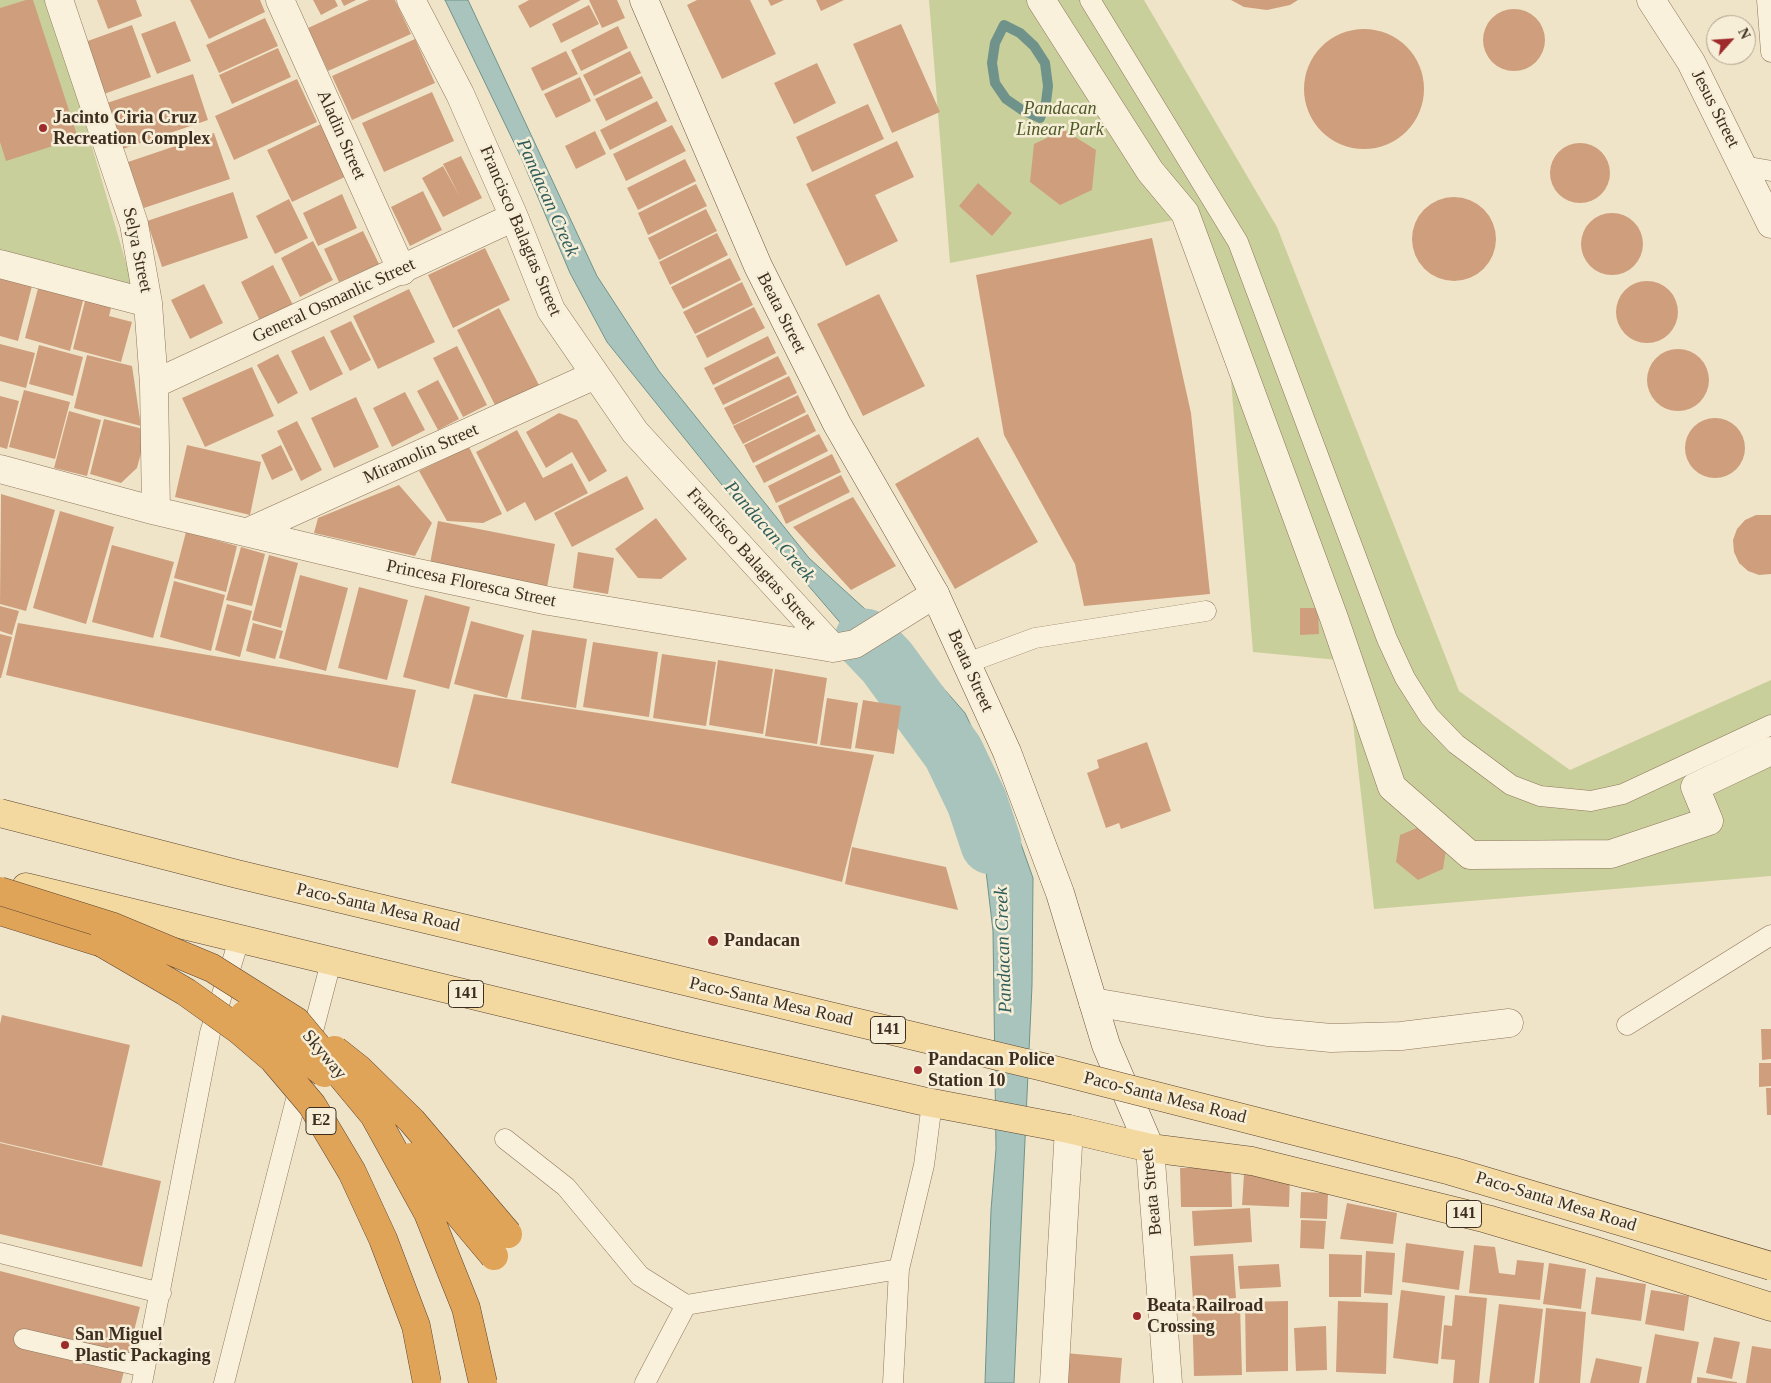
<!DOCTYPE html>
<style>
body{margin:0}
#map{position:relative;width:1771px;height:1383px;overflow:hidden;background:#f0e4c8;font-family:Georgia,serif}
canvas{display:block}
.north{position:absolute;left:1706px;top:15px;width:50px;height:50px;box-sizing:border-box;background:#f7eed8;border:1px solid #ada18e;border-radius:50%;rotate:64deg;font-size:14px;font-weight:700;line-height:20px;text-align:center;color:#3d2e20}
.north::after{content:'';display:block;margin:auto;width:18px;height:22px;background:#9e2a2b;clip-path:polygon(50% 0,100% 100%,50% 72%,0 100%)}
</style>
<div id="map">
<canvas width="1771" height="1383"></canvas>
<div class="north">N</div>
</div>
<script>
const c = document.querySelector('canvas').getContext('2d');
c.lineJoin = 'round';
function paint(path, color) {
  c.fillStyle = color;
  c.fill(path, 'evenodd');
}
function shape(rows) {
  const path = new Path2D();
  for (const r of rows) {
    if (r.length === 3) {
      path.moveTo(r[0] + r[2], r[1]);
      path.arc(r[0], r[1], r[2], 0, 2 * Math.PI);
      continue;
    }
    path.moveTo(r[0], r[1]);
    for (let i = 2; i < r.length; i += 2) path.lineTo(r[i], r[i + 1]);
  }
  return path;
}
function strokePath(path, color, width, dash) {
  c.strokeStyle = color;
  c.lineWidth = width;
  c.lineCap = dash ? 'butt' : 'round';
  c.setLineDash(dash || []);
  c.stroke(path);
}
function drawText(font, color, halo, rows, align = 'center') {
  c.font = font + ' Georgia,serif';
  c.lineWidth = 5;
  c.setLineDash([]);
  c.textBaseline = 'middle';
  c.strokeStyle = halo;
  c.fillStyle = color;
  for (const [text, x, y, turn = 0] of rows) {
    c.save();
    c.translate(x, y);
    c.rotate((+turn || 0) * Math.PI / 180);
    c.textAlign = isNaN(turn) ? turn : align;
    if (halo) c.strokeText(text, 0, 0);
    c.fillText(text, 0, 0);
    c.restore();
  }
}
paint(shape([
 [0,0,49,0,134,290,0,255],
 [929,0,1144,0,1277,227,1459,691,1570,770,1771,680,1771,876,1374,909,1353,723,1338,660,1253,652,1230,368,1179,219,950,263]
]), '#c9cf9b');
const water = shape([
 [445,0,468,0,597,276,659,371,809,558,911,651,965,713,1003,793,1033,878,1032,985,1014,1383,985,1383,991,1210,996,1149,993,931,982,837,951,736,844,627,726,490,607,342,570,273,520,155,445,0]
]);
paint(water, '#a9c4bc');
strokePath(water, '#6f938a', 1);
strokePath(shape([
 [1004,25,1020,33,1034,46,1045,63,1048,86,1046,102,1040,118,1022,110,1006,99,995,83,992,63,995,43,1004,25]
]), '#6f938a', 10);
strokePath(shape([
 [865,639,887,662,953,752,977,802,991,844]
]), '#a9c4bc', 61);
paint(shape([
 [26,0,33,0,78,138,6,161,0,142,0,8],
 [97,0,136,0,142,16,108,29],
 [190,0,260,0,265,12,209,39],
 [313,0,335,0,338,6,321,15],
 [341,0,356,0,344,6],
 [369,0,395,0,411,34,328,71,308,28],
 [529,0,581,0,530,28,518,6],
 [589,0,617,0,625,18,602,28],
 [697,0,750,0,776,54,722,79,687,5],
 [768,0,784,0,771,6],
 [816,0,844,0,821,11],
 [1231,0,1298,0,1290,5,1267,10,1244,7],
 [589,5,599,24,561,43,552,24],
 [1514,40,31],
 [265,18,278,46,219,73,206,45],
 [175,21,191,61,157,74,141,34],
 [901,24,940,112,892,133,853,44],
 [132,25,151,77,104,94,85,42],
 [618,26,628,48,581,71,571,50],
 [1364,89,60],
 [415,39,435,83,352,120,332,76],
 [278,48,291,77,232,104,219,75],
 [566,51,578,74,542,91,531,68],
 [630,51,641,73,594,96,583,75],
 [817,63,836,103,794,124,774,83],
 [193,74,208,120,123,149,107,103],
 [642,76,653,98,606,121,595,99],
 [580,77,591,101,556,118,544,94],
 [297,79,317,122,234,160,215,116],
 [432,92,454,141,384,172,362,123],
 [657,101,667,121,610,150,600,130],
 [868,104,884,139,812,172,796,137],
 [323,123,349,175,292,202,267,150],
 [672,125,686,151,626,181,613,154],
 [1064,130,1096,150,1092,190,1060,205,1030,182,1034,144],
 [595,131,606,154,576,169,565,146],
 [214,133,230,179,144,208,128,162],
 [897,141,914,177,875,195,898,241,846,266,806,184],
 [1580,173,30],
 [461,156,482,198,443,217,422,178,443,166,460,197,443,164],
 [685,159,696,181,638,210,627,188],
 [978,183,1012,213,992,236,959,206],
 [696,184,707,206,648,235,638,213],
 [423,191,442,230,410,246,391,207],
 [233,192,248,238,162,267,147,221],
 [342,194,357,228,318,246,303,213],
 [1454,239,42],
 [289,199,308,238,275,254,256,216],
 [706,209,717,231,659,260,648,238],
 [1612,244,31],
 [363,231,379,264,339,282,324,249],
 [717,233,728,255,670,285,659,262],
 [1152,238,1191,413,1210,594,1084,606,1075,564,1004,435,976,275],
 [313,241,333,280,300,297,281,258],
 [485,248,510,300,453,328,428,275],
 [730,258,741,280,683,309,671,287],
 [273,265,293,305,260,321,241,282],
 [0,278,32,286,18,341,0,336],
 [40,281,85,293,70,351,25,338],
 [1647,312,31],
 [742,282,753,305,695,334,683,312],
 [204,284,223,323,190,339,171,300],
 [88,289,114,296,109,316,132,322,121,362,73,349],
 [409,289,435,342,378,369,353,316],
 [879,294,925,386,863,416,817,324],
 [754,307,765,328,707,358,696,336],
 [499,308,541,389,498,411,457,330],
 [351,321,371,360,350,371,330,331],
 [324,336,343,374,310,391,291,351],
 [768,336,776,353,713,385,704,368],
 [0,344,35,353,26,388,0,381],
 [39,345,83,357,73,396,29,384],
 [457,346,487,405,463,417,433,358],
 [1678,380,31],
 [278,354,298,393,278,404,257,365],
 [87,355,132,366,141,426,74,408],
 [778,356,787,374,723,405,714,388],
 [252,367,274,416,205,447,182,398],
 [789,376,797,393,733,425,724,408],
 [438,380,459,419,438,430,417,391],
 [24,390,70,402,55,459,9,447],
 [405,392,425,430,392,447,373,408],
 [798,395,806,412,743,444,733,426],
 [0,396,19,401,7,449,0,447],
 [356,397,379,447,334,468,311,418],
 [69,411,101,420,87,476,54,468],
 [559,413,577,420,607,471,589,482,572,452,546,468,526,432],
 [808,414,816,431,753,463,744,445],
 [1715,448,30],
 [104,419,147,430,137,468,121,483,90,474],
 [297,421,322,470,301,481,277,431],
 [517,430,543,478,572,463,588,493,535,521,525,502,507,512,476,452],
 [819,434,828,451,764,483,755,466],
 [978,437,1038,542,955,589,895,484],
 [187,445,261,462,250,515,175,497],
 [281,445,293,470,272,480,261,455],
 [469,447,502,514,483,523,447,521,419,471],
 [832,454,841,472,776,503,768,486],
 [841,475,850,492,786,524,778,506],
 [627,476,644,509,572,547,554,513],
 [399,485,432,523,415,556,314,533,318,518],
 [1,494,55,510,26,611,0,604],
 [853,497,896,566,851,590,793,527],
 [60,511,114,527,86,624,33,608],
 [1756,515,1771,515,1771,574,1759,575,1748,571,1739,563,1734,552,1733,540,1737,529,1745,520],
 [656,518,687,559,661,579,638,578,615,549],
 [438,521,555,544,546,593,429,569],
 [186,532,237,546,226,592,174,578],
 [112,545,174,562,153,638,92,622],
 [241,547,265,554,252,606,226,600],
 [578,552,614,558,608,594,573,588],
 [269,555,298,563,281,628,252,620],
 [300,575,348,588,326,671,279,658],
 [174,581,225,595,211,651,160,637],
 [359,587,408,600,387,680,338,668],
 [425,595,470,607,449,689,403,677],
 [227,604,252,611,240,657,215,650],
 [0,606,19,611,12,635,0,631],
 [1300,608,1318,608,1319,634,1300,635],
 [471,621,524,635,507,698,454,684],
 [18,623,416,690,398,768,6,675],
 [253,623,283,631,275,659,246,651],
 [532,630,587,639,576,708,521,699],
 [0,634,12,637,1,678,0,678],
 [593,642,658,652,649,717,583,707],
 [662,654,716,662,706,726,653,718],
 [718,660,773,669,763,734,709,725],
 [775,669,827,678,817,744,765,736],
 [474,694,874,755,842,882,451,783],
 [827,698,858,703,851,749,820,745],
 [863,700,901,706,894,754,855,748],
 [1147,742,1171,811,1121,829,1119,823,1106,828,1087,773,1099,768,1097,760],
 [1424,825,1447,843,1443,869,1418,880,1396,862,1400,835],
 [852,847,946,867,958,910,845,884],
 [2,1015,130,1045,102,1166,0,1142,0,1024],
 [1761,1029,1771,1029,1771,1059,1762,1060],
 [1759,1063,1771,1063,1771,1086,1759,1087],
 [1766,1088,1771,1088,1771,1115,1767,1115],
 [0,1143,161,1181,142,1267,0,1234],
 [1180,1168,1231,1168,1232,1207,1181,1207],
 [1244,1174,1290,1177,1289,1207,1242,1205],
 [1301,1192,1328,1193,1327,1219,1300,1218],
 [1347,1203,1397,1213,1393,1244,1340,1239],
 [1250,1208,1252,1242,1194,1246,1192,1211],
 [1301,1220,1326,1221,1324,1249,1300,1248],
 [1406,1243,1464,1251,1459,1290,1402,1282],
 [1474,1245,1495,1247,1499,1273,1515,1275,1517,1260,1544,1263,1540,1300,1469,1293],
 [1366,1251,1395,1253,1392,1295,1364,1293],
 [1233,1254,1236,1298,1193,1301,1190,1256],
 [1329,1254,1362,1255,1361,1297,1329,1297],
 [1549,1263,1586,1269,1581,1309,1543,1304],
 [1279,1264,1281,1287,1240,1289,1238,1266],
 [0,1271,140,1307,121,1383,0,1383],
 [1596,1277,1646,1284,1641,1321,1591,1314],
 [1401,1290,1445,1296,1438,1364,1393,1358],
 [1651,1290,1689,1296,1684,1331,1645,1324],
 [1455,1295,1487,1298,1479,1383,1453,1383,1455,1360,1441,1359,1444,1325,1452,1326],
 [1288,1301,1288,1371,1246,1372,1245,1302],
 [1338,1301,1388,1303,1386,1374,1336,1372],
 [1499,1304,1543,1309,1534,1383,1489,1383],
 [1240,1305,1242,1375,1194,1376,1192,1306],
 [1546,1308,1586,1312,1580,1383,1539,1383],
 [1326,1326,1327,1370,1296,1371,1294,1328],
 [1655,1334,1699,1342,1691,1383,1646,1383],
 [1714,1337,1740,1342,1732,1379,1706,1373],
 [1752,1346,1771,1349,1771,1383,1746,1383],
 [1065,1353,1122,1358,1120,1383,1062,1383],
 [1596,1358,1642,1367,1639,1383,1590,1383],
 [1697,1377,1737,1382,1737,1383,1697,1383]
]), '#cf9f7d');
const lane = shape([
 [1090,0,1238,242,1387,639,1405,678,1429,716,1456,744,1511,785,1540,796,1591,801,1623,794,1771,725],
 [1767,0,1771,52],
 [1743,166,1771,171],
 [967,663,1035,638,1206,611],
 [1627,1025,1771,935],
 [308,1050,331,962],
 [505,1139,566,1187,640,1276,686,1305],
 [0,1253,161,1293],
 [24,1339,145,1367],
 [142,1383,210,1033,239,940],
 [224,1383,301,1080],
 [645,1383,686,1305,899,1269],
 [893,1383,899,1269,924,1165,932,1103]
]);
const street = shape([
 [59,0,134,224,148,303,154,384,156,511],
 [280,0,402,271],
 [411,0,460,94,514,217,551,310,635,432,833,648],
 [1041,0,1150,171,1185,213,1334,618,1392,787,1470,855,1611,854,1709,821,1695,787,1771,751],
 [1651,0,1691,62,1771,224],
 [0,264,148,303],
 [154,384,514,217],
 [0,469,156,511,413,572,549,601,833,648,855,644,935,594],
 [248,532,595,375],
 [1093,1002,1268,1032,1331,1038,1401,1036,1509,1023],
 [1150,1148,1168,1383],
 [1054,1383,1069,1129]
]);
const secondary = shape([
 [644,0,758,266,837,424,935,594,1007,752,1060,893,1106,1045,1150,1148]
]);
const primary = shape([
 [26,887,678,1045,922,1101,1069,1129,1150,1148,1252,1161,1487,1219,1592,1250,1771,1307]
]);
const highway = shape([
 [0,911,102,943]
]);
strokePath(lane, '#8d765c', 21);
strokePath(street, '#8d765c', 29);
strokePath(secondary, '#6f573f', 29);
strokePath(primary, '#5b4430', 29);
strokePath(highway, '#5b4430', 29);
strokePath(lane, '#faf1dc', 20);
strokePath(street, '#faf1dc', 28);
strokePath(secondary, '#faf1dc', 28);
strokePath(primary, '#f3d9a0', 28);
strokePath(highway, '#e0a458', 28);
const primaryBridge = shape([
 [0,813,237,874,1043,1067,1451,1171,1771,1266]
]);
const highwayBridge = shape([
 [0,891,111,926,212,968,296,1021,374,1115,428,1213,466,1308,483,1383],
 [102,943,186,992,239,1030,273,1059,312,1105,352,1172,383,1239,416,1326,427,1383],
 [244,1015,277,1036,324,1073],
 [335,1050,359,1069,412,1121,508,1234],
 [411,1157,494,1256]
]);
strokePath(primaryBridge, '#5b4430', 29, []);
strokePath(highwayBridge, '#5b4430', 29, []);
strokePath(primaryBridge, '#f3d9a0', 28);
strokePath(highwayBridge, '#e0a458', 28);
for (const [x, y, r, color] of [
 [43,128,5,"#9e2a2b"],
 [713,941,6,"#9e2a2b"],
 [918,1070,5,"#9e2a2b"],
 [1137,1316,5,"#9e2a2b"],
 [65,1345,5,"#9e2a2b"]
]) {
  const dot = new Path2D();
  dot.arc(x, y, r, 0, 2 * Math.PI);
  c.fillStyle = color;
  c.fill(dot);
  strokePath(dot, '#f7eed8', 2);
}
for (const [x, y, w] of [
 [466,994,35],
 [888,1030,35],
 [321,1121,30],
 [1464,1214,35]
]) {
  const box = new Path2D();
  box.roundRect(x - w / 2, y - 13.5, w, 27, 4);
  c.fillStyle = '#f7eed8';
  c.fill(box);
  strokePath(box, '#3d2e20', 1);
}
drawText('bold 16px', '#3d2e20', null, [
 ["141",466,994],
 ["141",888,1030],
 ["E2",321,1121],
 ["141",1464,1214]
]);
drawText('italic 18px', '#4d5a26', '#f7eed8', [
 ["Pandacan",1060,109],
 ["Linear Park",1060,130]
]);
drawText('18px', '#3d2e20', '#f7eed8', [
 ["Jesus Street",1715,109,63],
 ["Aladin Street",341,135,66],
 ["Francisco Balagtas Street",520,231,67],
 ["Selya Street",137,250,78],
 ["General Osmanlic Street",334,301,-25],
 ["Beata Street",781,313,63],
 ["Miramolin Street",421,454,-24],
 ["Francisco Balagtas Street",751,559,48],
 ["Princesa Floresca Street",471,584,12],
 ["Beata Street",970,671,66],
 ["Paco-Santa Mesa Road",378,908,13],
 ["Paco-Santa Mesa Road",771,1002,13],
 ["Skyway",324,1055,50],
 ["Paco-Santa Mesa Road",1165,1098,14],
 ["Beata Street",1152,1192,-96],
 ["Paco-Santa Mesa Road",1556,1202,17]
]);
drawText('bold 18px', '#3d2e20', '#f7eed8', [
 ["Jacinto Ciria Cruz",53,118],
 ["Recreation Complex",53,139],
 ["Pandacan",724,941],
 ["Pandacan Police",928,1060],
 ["Station 10",928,1081],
 ["Beata Railroad",1147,1306],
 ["Crossing",1147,1327],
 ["San Miguel",75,1335],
 ["Plastic Packaging",75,1356]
], 'left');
drawText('italic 19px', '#2f5d5a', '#f7eed8', [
 ["Pandacan Creek",547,198,66],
 ["Pandacan Creek",769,532,49],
 ["Pandacan Creek",1004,950,-92]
]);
</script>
